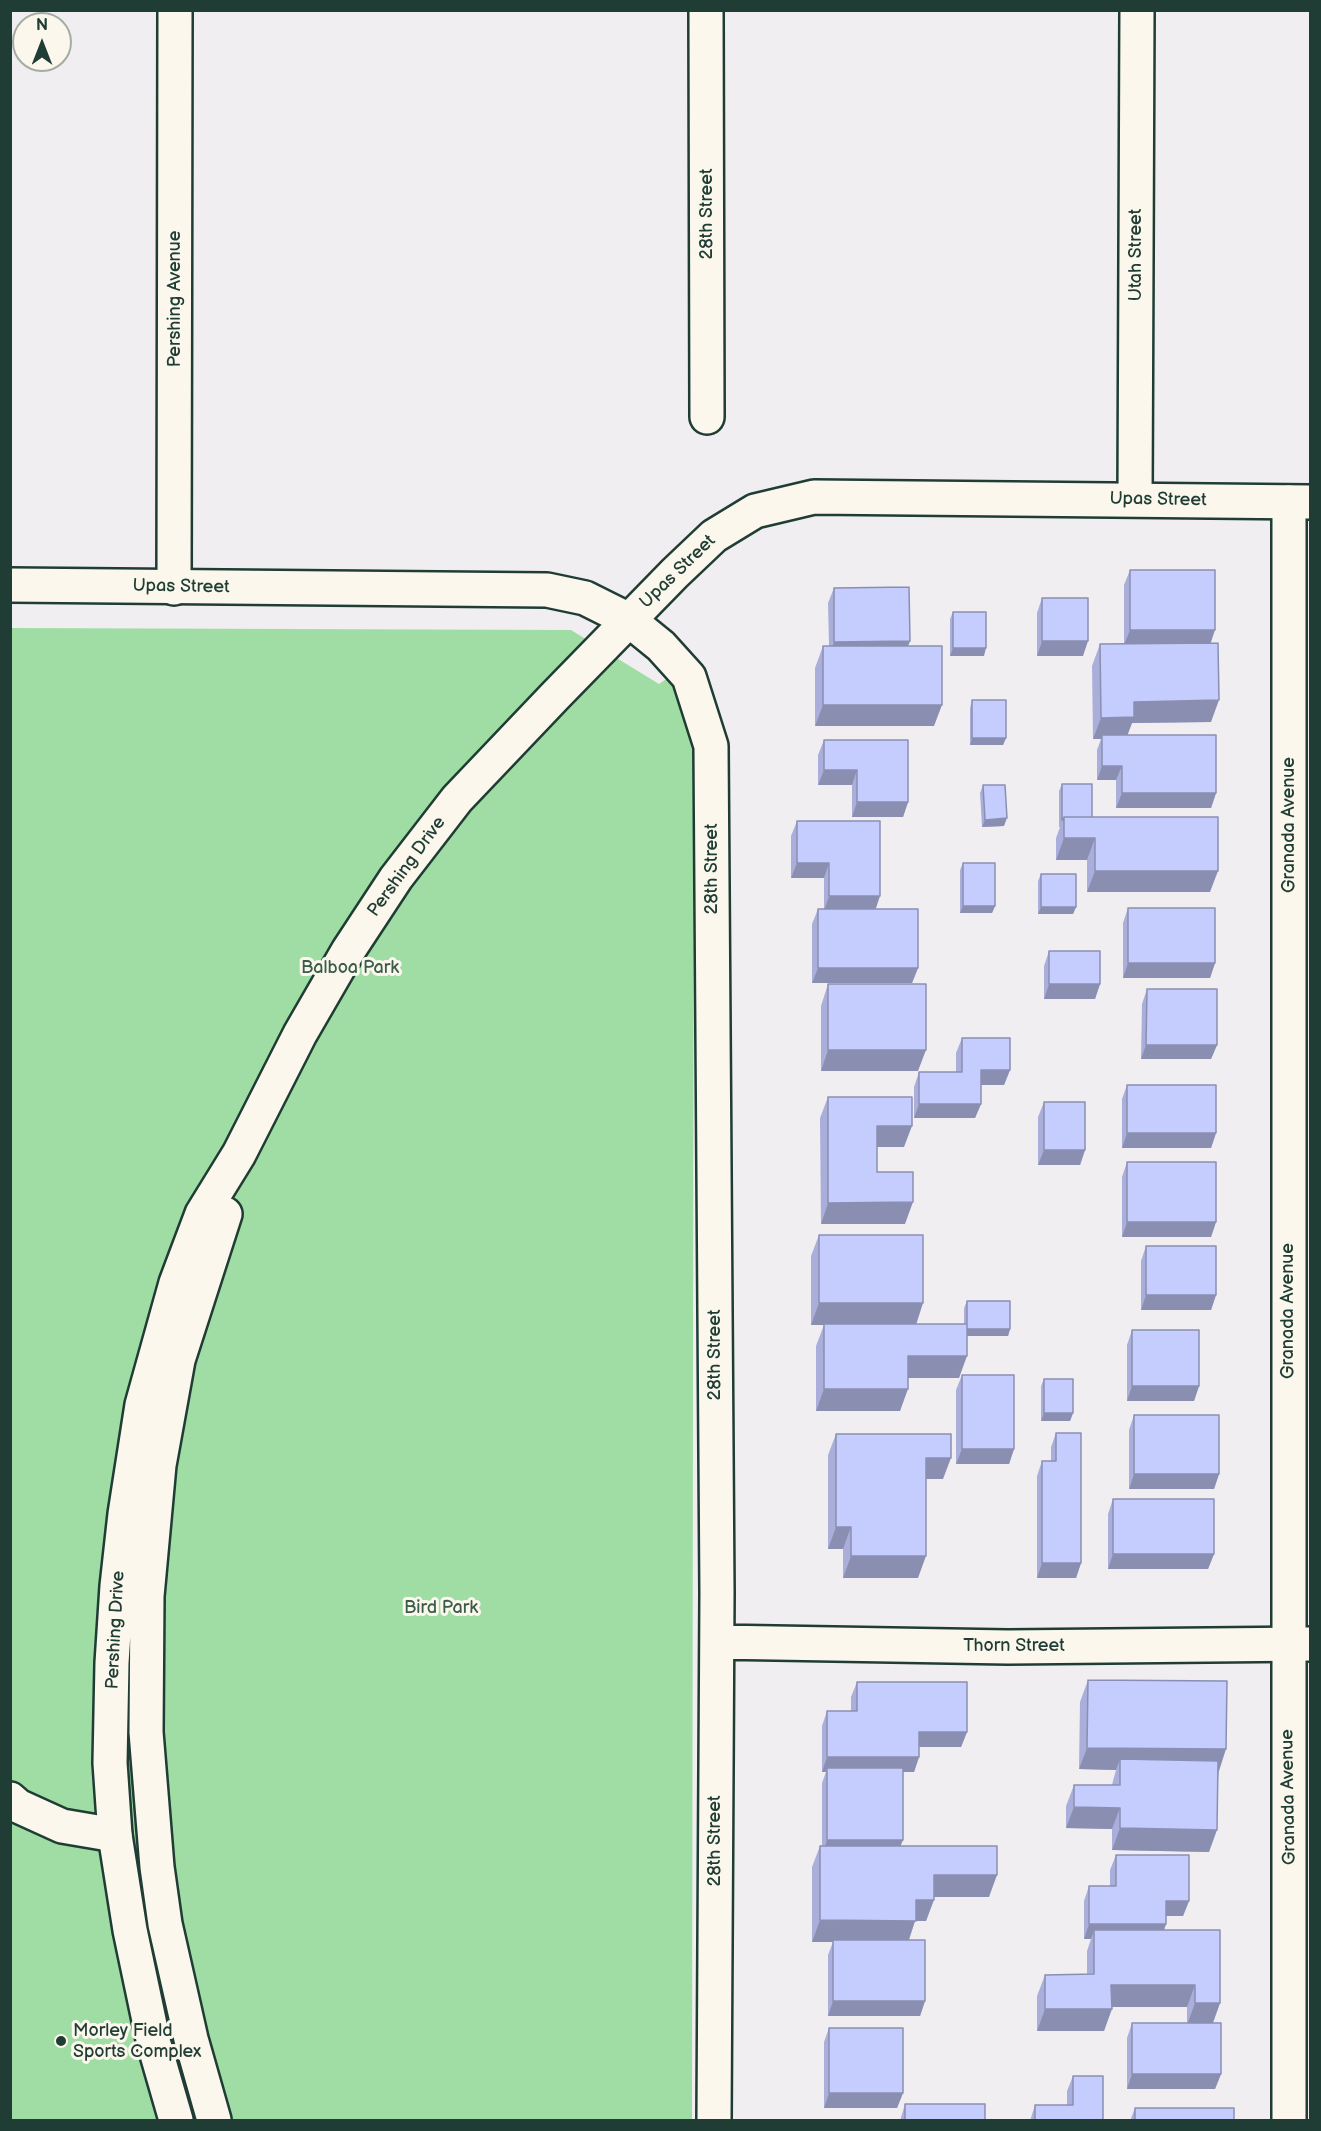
<!DOCTYPE html>
<style>
body{margin:0}
#map{position:relative;width:1321px;height:2131px;overflow:hidden;background:#f0eef0;font-family:"Balsamiq Sans",sans-serif}
canvas{display:block}
.frame{position:absolute;inset:0;border:12px solid #1f3d34;pointer-events:none}
.north{position:absolute;left:12px;top:12px;width:60px;height:60px;box-sizing:border-box;background:#fbf7ec;border:2px solid #a3ada2;border-radius:50%;rotate:0deg;font-size:16px;font-weight:700;line-height:24px;text-align:center;color:#1f3d34}
.north::after{content:'';display:block;margin:auto;width:21px;height:27px;background:#1f3d34;clip-path:polygon(50% 0,100% 100%,50% 72%,0 100%)}
</style>
<div id="map">
<canvas width="1321" height="2131"></canvas>
<div class="frame"></div>
<div class="north">N</div>
</div>
<script>
const c = document.querySelector('canvas').getContext('2d');
c.lineJoin = 'round';
function paint(path, color) {
  c.fillStyle = color;
  c.fill(path, 'evenodd');
}
function shape(rows) {
  const path = new Path2D();
  for (const r of rows) {
    path.moveTo(r[0], r[1]);
    for (let i = 2; i < r.length; i += 2) path.lineTo(r[i], r[i + 1]);
  }
  return path;
}
function strokePath(path, color, width, dash) {
  c.strokeStyle = color;
  c.lineWidth = width;
  c.lineCap = dash ? 'butt' : 'round';
  c.setLineDash(dash || []);
  c.stroke(path);
}
function drawText(font, color, halo, rows, align = 'center') {
  c.font = font + ' "Balsamiq Sans",sans-serif';
  c.lineWidth = 6;
  c.setLineDash([]);
  c.textBaseline = 'middle';
  c.strokeStyle = halo;
  c.fillStyle = color;
  for (const [text, x, y, turn = 0] of rows) {
    c.save();
    c.translate(x, y);
    c.rotate((+turn || 0) * Math.PI / 180);
    c.textAlign = isNaN(turn) ? turn : align;
    if (halo) c.strokeText(text, 0, 0);
    c.fillText(text, 0, 0);
    c.restore();
  }
}
paint(shape([
 [11,628,571,630,659,684,694,660,692,2120,11,2120]
]), '#a0dda4');
const minor = shape([
 [706,10,707,417],
 [174,588,175,10],
 [10,1799,18,1806,62,1826,115,1835],
 [1289,2120,1289,502]
]);
const tertiary = shape([
 [1135,499,1137,10],
 [10,585,547,590,585,598,629,620,661,646,689,677,711,746,717,1593,714,2120],
 [717,1642,1008,1647,1310,1644]
]);
const secondary = shape([
 [176,2120,154,2044,130,1930,115,1835,110,1763,112,1663,117,1586,125,1514,142,1405,176,1283,202,1214,239,1154,300,1034,348,951,396,878,457,799,555,696,675,573,714,536,755,511,814,497,1310,502],
 [214,2120,191,2039,165,1924,157,1867,146,1732,147,1596,159,1465,178,1360,225,1214]
]);
strokePath(minor, '#1f3d34', 38);
strokePath(tertiary, '#1f3d34', 38);
strokePath(secondary, '#1f3d34', 38);
strokePath(minor, '#fbf7ec', 33);
strokePath(tertiary, '#fbf7ec', 33);
strokePath(secondary, '#fbf7ec', 33);
paint(shape([
 [1130,570,1210,643,1211,722,1132,723,1127,735,1216,793,1211,808,1116,808,1116,780,1097,780,1097,750,1101,739,1093,739,1092,666,1100,644,1124,644,1124,585],
 [834,588,910,641,908,646,934,726,815,726,815,668,823,646,829,646,828,603],
 [1042,598,1083,656,1037,656,1037,613],
 [953,612,984,656,950,656,950,619],
 [972,700,1006,738,1003,745,970,745,970,708],
 [824,740,908,802,903,817,852,817,852,785,818,785,818,755],
 [1062,784,1092,817,1210,892,1087,892,1087,860,1056,860,1056,838,1060,827,1059,827,1059,791],
 [983,785,1004,826,982,827,980,793],
 [797,821,876,909,918,968,912,983,812,983,812,924,818,909,824,909,824,878,791,878,791,836],
 [963,863,995,906,992,913,960,913,960,870],
 [1041,874,1076,907,1073,914,1038,914,1038,881],
 [1128,908,1215,963,1210,978,1123,978,1123,923],
 [1049,951,1100,984,1095,999,1044,999,1044,966],
 [828,984,918,1071,821,1071,821,1006],
 [1147,989,1217,1045,1211,1059,1141,1059,1142,1004],
 [962,1038,1010,1070,1004,1085,981,1085,981,1104,975,1118,914,1118,914,1087,919,1072,956,1072,956,1053],
 [1127,1085,1216,1133,1211,1148,1122,1148,1122,1099],
 [828,1097,904,1147,877,1147,877,1172,905,1224,821,1224,820,1118],
 [1044,1102,1085,1150,1080,1165,1038,1165,1038,1117],
 [1127,1162,1216,1222,1211,1237,1122,1237,1122,1177],
 [819,1235,916,1324,964,1324,964,1308,967,1301,1010,1329,1008,1336,967,1336,959,1378,908,1378,900,1411,816,1411,816,1346,824,1325,811,1325,811,1256],
 [1146,1246,1216,1295,1211,1310,1141,1310,1141,1261],
 [1132,1330,1199,1386,1194,1401,1127,1401,1127,1345],
 [962,1375,1014,1449,1009,1464,956,1464,956,1390],
 [1044,1379,1073,1413,1070,1421,1041,1421,1041,1386],
 [1134,1415,1219,1474,1214,1489,1129,1489,1129,1430],
 [1056,1433,1081,1563,1076,1578,1037,1578,1037,1476,1042,1461,1051,1461,1051,1447],
 [836,1434,943,1479,926,1479,918,1578,843,1578,843,1549,828,1549,828,1455],
 [1113,1499,1214,1554,1208,1569,1108,1569,1108,1514],
 [1088,1680,1219,1771,1209,1852,1112,1850,1112,1829,1066,1828,1066,1806,1074,1785,1112,1785,1113,1781,1116,1770,1079,1769,1080,1702],
 [857,1682,967,1732,961,1747,919,1747,919,1757,914,1772,903,1772,901,1846,989,1897,934,1897,926,1921,915,1921,909,1940,925,2001,920,2016,828,2016,828,1955,833,1942,812,1942,812,1867,820,1846,822,1846,822,1783,826,1772,822,1772,822,1726,827,1711,851,1711,851,1697],
 [1116,1855,1189,1901,1183,1916,1166,1916,1166,1924,1164,1930,1220,2003,1213,2023,1221,2074,1215,2089,1127,2089,1127,2038,1132,2023,1187,2023,1187,2007,1111,2007,1104,2031,1037,2031,1037,1996,1045,1975,1087,1974,1087,1951,1091,1939,1084,1939,1084,1901,1089,1886,1110,1886,1110,1870],
 [829,2028,903,2093,897,2108,824,2108,824,2042],
 [1073,2076,1103,2121,1030,2121,1035,2105,1067,2105,1067,2091],
 [905,2104,985,2121,900,2121],
 [1135,2108,1234,2121,1130,2121]
]), '#a9afda');
paint(shape([
 [1130,630,1215,630,1210,645,1124,645],
 [910,641,904,656,829,657,834,642],
 [1042,641,1088,641,1083,656,1037,656],
 [953,648,986,648,984,656,950,656],
 [1219,700,1211,722,1132,723,1126,739,1102,735,1101,739,1093,739,1101,718,1134,702],
 [823,705,942,705,934,726,815,726],
 [972,738,1006,738,1003,745,970,745],
 [1102,766,1122,766,1116,780,1097,780],
 [824,770,857,770,852,785,818,785],
 [1122,793,1216,793,1211,808,1116,808],
 [857,802,908,802,903,817,852,817],
 [1007,818,1004,826,982,827,985,820],
 [1064,838,1095,838,1087,860,1056,860],
 [797,863,829,863,824,878,791,878],
 [1095,871,1218,871,1210,892,1087,892],
 [829,896,880,896,875,911,824,911],
 [963,906,995,906,992,913,960,913],
 [1041,907,1076,907,1073,914,1038,914],
 [1128,963,1215,963,1210,978,1123,978],
 [818,968,918,968,912,983,812,983],
 [1049,984,1100,984,1095,999,1044,999],
 [1146,1045,1217,1045,1211,1059,1141,1059],
 [828,1050,926,1050,918,1071,821,1071],
 [981,1070,1010,1070,1004,1085,975,1085],
 [919,1104,981,1104,975,1118,914,1118],
 [877,1126,912,1126,904,1147,869,1147],
 [1127,1133,1216,1133,1211,1148,1122,1148],
 [1044,1150,1085,1150,1080,1165,1038,1165],
 [913,1202,905,1224,821,1224,828,1203],
 [1127,1222,1216,1222,1211,1237,1122,1237],
 [1146,1295,1216,1295,1211,1310,1141,1310],
 [819,1303,923,1303,916,1325,811,1325],
 [967,1329,1010,1329,1008,1336,964,1336],
 [908,1356,967,1356,959,1378,900,1378],
 [1132,1386,1199,1386,1194,1401,1127,1401],
 [824,1389,908,1389,900,1411,816,1411],
 [1044,1413,1073,1413,1070,1421,1041,1421],
 [962,1449,1014,1449,1009,1464,956,1464],
 [926,1458,951,1458,943,1479,918,1479],
 [1134,1474,1219,1474,1214,1489,1129,1489],
 [836,1527,851,1527,843,1549,828,1549],
 [1113,1554,1214,1554,1208,1569,1108,1569],
 [851,1556,926,1556,918,1578,843,1578],
 [1042,1563,1081,1563,1076,1578,1037,1578],
 [919,1732,967,1732,961,1747,914,1747],
 [1087,1748,1226,1749,1219,1771,1120,1770,1120,1759,1116,1770,1079,1769],
 [827,1757,919,1757,914,1772,827,1772,827,1768,826,1772,822,1772],
 [1074,1807,1120,1808,1112,1829,1066,1828],
 [1120,1828,1217,1830,1209,1852,1112,1850],
 [827,1840,903,1840,897,1855,822,1855],
 [934,1875,997,1875,989,1897,926,1897],
 [916,1900,934,1900,926,1921,915,1921,908,1942,812,1942,820,1920],
 [1166,1901,1189,1901,1183,1916,1161,1916],
 [1089,1924,1166,1924,1161,1939,1094,1930,1091,1939,1084,1939],
 [1111,1985,1195,1985,1187,2007,1103,2007],
 [833,2001,925,2001,920,2016,828,2016],
 [1195,2003,1220,2003,1212,2025,1187,2025],
 [1045,2009,1112,2009,1104,2031,1037,2031],
 [1132,2074,1221,2074,1215,2089,1127,2089],
 [829,2093,903,2093,897,2108,824,2108]
]), '#8a8fb2');
const building = shape([
 [1130,570,1215,570,1215,630,1130,630,1130,570],
 [909,587,910,641,834,642,834,588,909,587],
 [1042,598,1088,598,1088,641,1042,641,1042,598],
 [953,612,986,612,986,648,953,648,953,612],
 [1218,643,1219,700,1134,702,1134,717,1101,718,1100,644,1218,643],
 [823,646,942,646,942,705,823,705,823,646],
 [972,700,1006,700,1006,738,972,738,972,700],
 [1102,735,1216,735,1216,793,1122,793,1122,766,1102,766,1102,735],
 [824,740,908,740,908,802,857,802,857,770,824,770,824,740],
 [1062,784,1092,784,1092,817,1064,817,1063,820,1062,820,1062,784],
 [983,785,1005,785,1007,818,985,820,983,785],
 [1064,817,1218,817,1218,871,1095,871,1095,838,1064,838,1064,817],
 [797,821,880,821,880,896,829,896,829,863,797,863,797,821],
 [963,863,995,863,995,906,963,906,963,863],
 [1041,874,1076,874,1076,907,1041,907,1041,874],
 [1128,908,1215,908,1215,963,1128,963,1128,908],
 [818,909,918,909,918,968,818,968,818,909],
 [1049,951,1100,951,1100,984,1049,984,1049,951],
 [828,984,926,984,926,1050,828,1050,828,984],
 [1147,989,1217,989,1217,1045,1146,1045,1147,989],
 [962,1038,1010,1038,1010,1070,981,1070,981,1104,919,1104,919,1072,962,1072,962,1038],
 [1127,1085,1216,1085,1216,1133,1127,1133,1127,1085],
 [828,1097,912,1097,912,1126,877,1126,877,1172,913,1172,913,1202,828,1203,828,1097],
 [1044,1102,1085,1102,1085,1150,1044,1150,1044,1102],
 [1127,1162,1216,1162,1216,1222,1127,1222,1127,1162],
 [819,1235,923,1235,923,1303,819,1303,819,1235],
 [1146,1246,1216,1246,1216,1295,1146,1295,1146,1246],
 [967,1301,1010,1301,1010,1329,967,1329,967,1301],
 [824,1324,967,1324,967,1356,908,1356,908,1389,824,1389,824,1324],
 [1132,1330,1199,1330,1199,1386,1132,1386,1132,1330],
 [962,1375,1014,1375,1014,1449,962,1449,962,1375],
 [1044,1379,1073,1379,1073,1413,1044,1413,1044,1379],
 [1134,1415,1219,1415,1219,1474,1134,1474,1134,1415],
 [1056,1433,1081,1433,1081,1563,1042,1563,1042,1461,1056,1461,1056,1433],
 [836,1434,951,1434,951,1458,926,1458,926,1556,851,1556,851,1527,836,1527,836,1434],
 [1113,1499,1214,1499,1214,1554,1113,1554,1113,1499],
 [1088,1680,1227,1681,1226,1749,1087,1748,1088,1680],
 [857,1682,967,1682,967,1732,919,1732,919,1757,827,1757,827,1711,857,1711,857,1682],
 [1120,1759,1218,1761,1217,1830,1120,1828,1120,1808,1074,1807,1074,1785,1120,1785,1120,1759],
 [827,1768,903,1768,903,1840,827,1840,827,1768],
 [820,1846,997,1846,997,1875,934,1875,934,1900,916,1900,916,1921,820,1920,820,1846],
 [1116,1855,1189,1855,1189,1901,1166,1901,1166,1924,1089,1924,1089,1886,1116,1886,1116,1855],
 [1094,1930,1220,1930,1220,2003,1195,2003,1195,1985,1111,1985,1112,2009,1045,2009,1045,1975,1094,1974,1094,1930],
 [833,1940,925,1940,925,2001,833,2001,833,1940],
 [1132,2023,1221,2023,1221,2074,1132,2074,1132,2023],
 [829,2028,903,2028,903,2093,829,2093,829,2028],
 [1073,2076,1103,2076,1103,2121,1035,2121,1035,2105,1073,2105,1073,2076],
 [905,2104,985,2104,985,2121,905,2121,905,2104],
 [1135,2108,1234,2108,1234,2121,1135,2121,1135,2108]
]);
paint(building, '#c5ccfe');
strokePath(building, '#8a8fb2', 1.5);
for (const [x, y, r, color] of [
 [61,2041,6,"#1f3d34"]
]) {
  const dot = new Path2D();
  dot.arc(x, y, r, 0, 2 * Math.PI);
  c.fillStyle = color;
  c.fill(dot);
  strokePath(dot, '#fbf7ec', 2);
}
drawText('18px', '#1f3d34', '#fbf7ec', [
 ["28th Street",707,214,-90],
 ["Utah Street",1136,255,-90],
 ["Pershing Avenue",175,299,-90],
 ["Upas Street",1158,500,1],
 ["Upas Street",678,572,-44],
 ["Upas Street",181,587,1],
 ["Granada Avenue",1289,825,-90],
 ["Pershing Drive",407,867,-54],
 ["28th Street",712,869,-90],
 ["Granada Avenue",1288,1311,-90],
 ["28th Street",715,1355,-90],
 ["Pershing Drive",116,1630,-87],
 ["Thorn Street",1014,1646],
 ["Granada Avenue",1289,1797,-91],
 ["28th Street",715,1841,-90]
]);
drawText('18px', '#395d4a', '#fbf7ec', [
 ["Balboa Park",350,968],
 ["Bird Park",441,1608]
]);
drawText('18px', '#1f3d34', '#fbf7ec', [
 ["Morley Field",73,2031],
 ["Sports Complex",73,2052]
], 'left');
</script>
